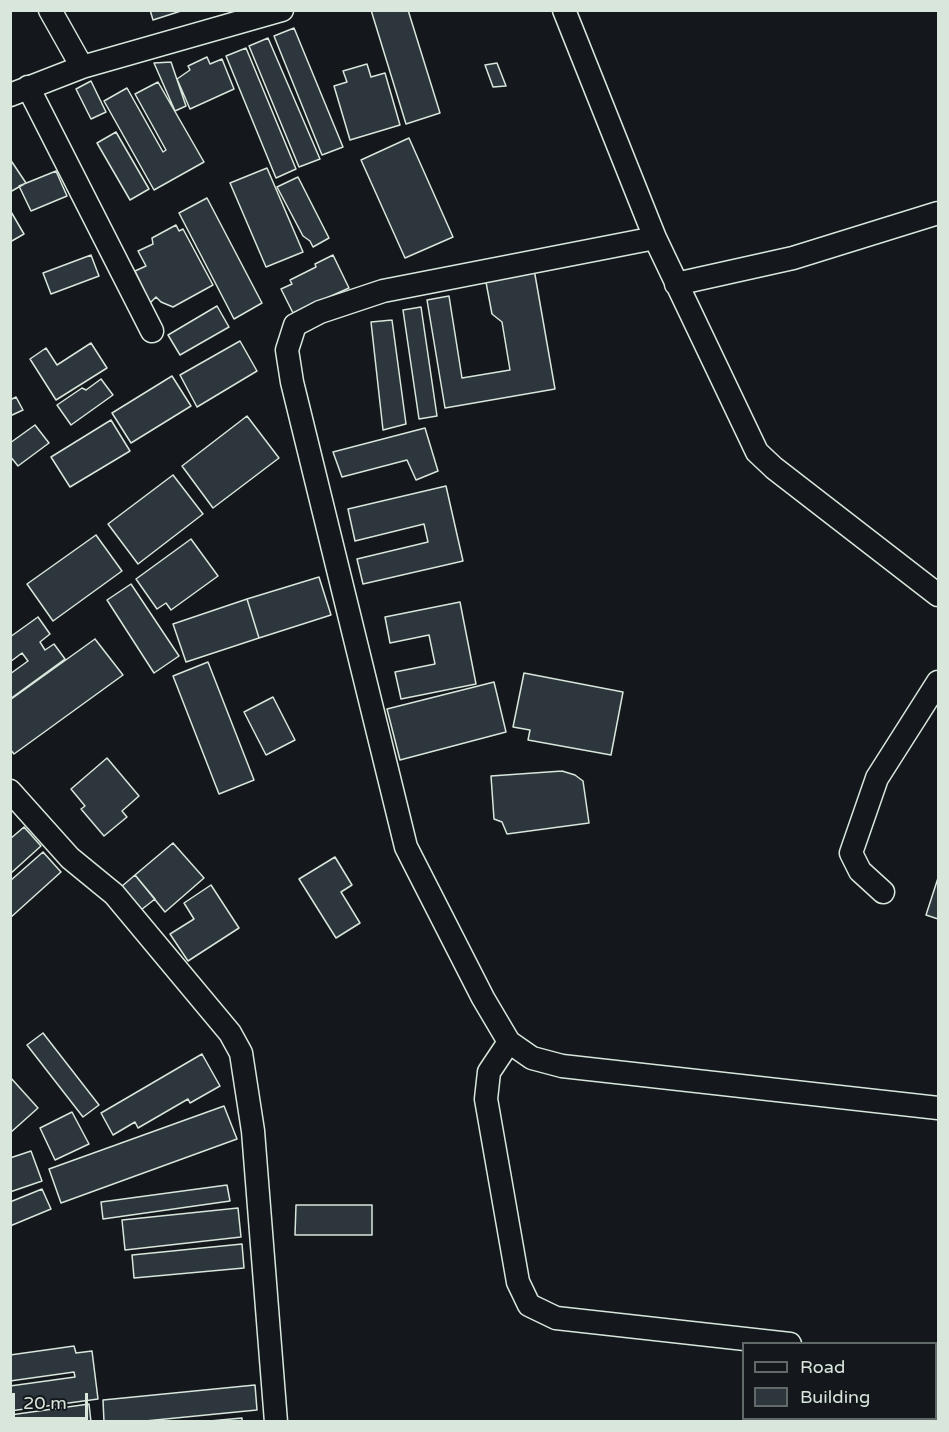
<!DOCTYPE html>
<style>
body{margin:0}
#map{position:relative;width:949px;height:1432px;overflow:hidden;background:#14181c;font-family:"Varela Round",sans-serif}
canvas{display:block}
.frame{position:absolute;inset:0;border:12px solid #d8e6dc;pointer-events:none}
.legend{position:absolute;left:742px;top:1342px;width:195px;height:78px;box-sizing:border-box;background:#14181c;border:2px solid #626a69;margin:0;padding:8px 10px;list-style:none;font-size:18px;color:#d8e6dc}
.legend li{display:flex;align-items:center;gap:12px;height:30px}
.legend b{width:30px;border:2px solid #626a69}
.scale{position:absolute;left:12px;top:1393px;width:76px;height:27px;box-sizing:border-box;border:3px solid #d8e6dc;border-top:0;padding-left:8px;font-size:18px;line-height:21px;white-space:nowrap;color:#d8e6dc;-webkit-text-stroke:4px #14181c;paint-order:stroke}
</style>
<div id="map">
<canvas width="949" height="1432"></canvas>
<div class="frame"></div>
<ul class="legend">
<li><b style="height:8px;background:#14181c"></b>Road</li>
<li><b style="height:16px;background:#2c363c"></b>Building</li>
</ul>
<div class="scale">20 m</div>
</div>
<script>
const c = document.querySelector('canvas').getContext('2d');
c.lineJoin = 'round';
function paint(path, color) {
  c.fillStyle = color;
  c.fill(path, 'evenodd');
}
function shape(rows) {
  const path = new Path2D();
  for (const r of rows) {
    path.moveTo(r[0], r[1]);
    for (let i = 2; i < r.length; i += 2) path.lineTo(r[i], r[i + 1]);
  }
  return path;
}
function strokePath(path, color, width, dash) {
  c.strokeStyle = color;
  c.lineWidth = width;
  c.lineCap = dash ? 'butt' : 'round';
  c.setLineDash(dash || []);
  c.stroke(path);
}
const building = shape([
 [150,10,181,10,181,11,153,20,150,10],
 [371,10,408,10,440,113,406,124,371,10],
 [294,28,343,147,322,155,274,36,294,28],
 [268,38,320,159,299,167,249,46,268,38],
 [246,48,296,169,276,178,226,56,246,48],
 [207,57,210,64,222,59,234,89,190,109,177,79,190,70,188,66,207,57],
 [171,62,186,106,175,111,154,63,171,62],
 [497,63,506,86,493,87,485,65,497,63],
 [367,64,371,77,385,73,400,125,350,140,334,86,347,82,343,71,367,64],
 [91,81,106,112,91,119,76,89,91,81],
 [158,82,204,162,154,190,104,101,127,88,163,152,166,150,135,94,158,82],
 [116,132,149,189,130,200,97,143,116,132],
 [409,138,453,237,405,258,361,160,409,138],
 [10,159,26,183,10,192,10,159],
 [267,168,303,252,266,267,230,183,267,168],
 [56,171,67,196,31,211,19,186,56,171],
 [298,177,329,238,313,247,310,241,303,236,277,187,298,177],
 [207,198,262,303,234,319,179,213,207,198],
 [10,210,24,234,10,242,10,210],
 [176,225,179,231,183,229,213,285,173,307,161,302,156,297,150,303,135,271,146,266,138,251,153,244,152,238,176,225],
 [91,255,99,276,51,294,43,273,91,255],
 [333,255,349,288,293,313,281,289,292,284,290,280,316,267,315,264,333,255],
 [534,269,555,389,445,408,427,300,449,296,462,378,510,370,502,322,492,314,485,277,534,269],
 [217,306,229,327,180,355,168,335,217,306],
 [421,307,437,416,419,419,403,310,421,307],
 [392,320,406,424,383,430,371,322,392,320],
 [240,341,257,371,197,407,180,375,240,341],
 [91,343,107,368,56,400,30,359,46,348,57,365,91,343],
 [172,376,191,406,131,443,112,413,172,376],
 [101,379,113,395,71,425,57,405,82,388,86,390,101,379],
 [16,397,23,410,10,416,10,400,16,397],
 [247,416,279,458,213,508,182,466,247,416],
 [111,420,130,451,70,487,51,457,111,420],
 [35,425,49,443,18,466,10,456,10,443,35,425],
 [425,428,438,471,416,480,407,460,342,477,333,452,425,428],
 [173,475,203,514,138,564,108,524,173,475],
 [446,486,463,561,363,584,357,559,428,542,424,524,355,541,348,509,446,486],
 [96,535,122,571,53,621,27,584,96,535],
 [191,539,218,576,171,610,166,603,157,609,136,579,191,539],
 [319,577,331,615,259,638,247,599,319,577],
 [131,584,179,656,154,673,107,600,131,584],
 [247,599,259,638,186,662,173,624,247,599],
 [460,602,476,684,401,699,395,672,435,664,429,635,390,643,385,617,460,602],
 [38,617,50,634,40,642,45,650,54,644,65,659,10,699,10,674,28,661,22,653,10,662,10,637,38,617],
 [95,639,123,675,14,754,10,749,10,700,95,639],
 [208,662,254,780,219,794,173,676,208,662],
 [524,673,623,692,611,755,528,740,530,730,513,727,524,673],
 [494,682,506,732,400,760,387,709,494,682],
 [273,697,295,740,266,755,244,712,273,697],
 [107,758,139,796,122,811,127,817,104,836,81,809,85,806,71,789,107,758],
 [562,771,575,775,583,781,589,823,507,834,502,822,494,819,491,776,562,771],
 [24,827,41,846,10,874,10,839,24,827],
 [173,843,204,878,165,912,135,875,173,843],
 [43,852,61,872,10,918,10,881,43,852],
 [335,857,352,885,341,892,360,923,336,938,299,879,335,857],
 [135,875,155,899,141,910,121,887,135,875],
 [938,878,938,919,926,915,938,878],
 [211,885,239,928,188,961,170,934,194,919,184,903,211,885],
 [43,1033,99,1105,83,1117,27,1045,43,1033],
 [202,1054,220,1086,190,1103,188,1099,138,1128,135,1122,113,1135,101,1113,202,1054],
 [10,1077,38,1108,10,1133,10,1077],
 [224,1106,237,1139,61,1203,49,1169,224,1106],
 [72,1112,89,1144,55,1160,40,1128,72,1112],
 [31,1151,42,1181,10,1192,10,1158,31,1151],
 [227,1185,230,1201,103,1219,101,1202,227,1185],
 [42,1189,51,1209,10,1226,10,1202,42,1189],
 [296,1205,372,1205,372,1235,295,1235,296,1205],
 [238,1208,241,1237,125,1250,122,1220,238,1208],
 [242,1244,244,1268,134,1278,132,1255,242,1244],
 [74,1346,76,1353,92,1351,98,1399,10,1411,10,1386,75,1377,74,1372,10,1381,10,1355,74,1346],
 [255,1385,257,1410,135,1422,104,1422,103,1400,255,1385],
 [89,1404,91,1422,10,1422,10,1415,89,1404],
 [242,1418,242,1422,199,1422,242,1418]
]);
paint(building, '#2c363c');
strokePath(building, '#d8e6dc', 1.5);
const minor = shape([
 [50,10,82,67],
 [564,10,655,238,757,452,774,468,938,595],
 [28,87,152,331],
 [10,95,82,67,282,10],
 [655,238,383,291,320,312,295,325,287,350,292,382,406,847,483,998,509,1042,532,1058,562,1066,938,1108],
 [676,284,793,258,938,213],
 [10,791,70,858,114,894,230,1033,241,1053,253,1131,276,1422],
 [883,892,860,871,851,853,877,778,938,682],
 [509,1042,489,1072,486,1099,518,1282,529,1305,556,1318,790,1344],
 [936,1359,938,1360]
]);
strokePath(minor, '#d8e6dc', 25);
strokePath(minor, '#14181c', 22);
</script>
